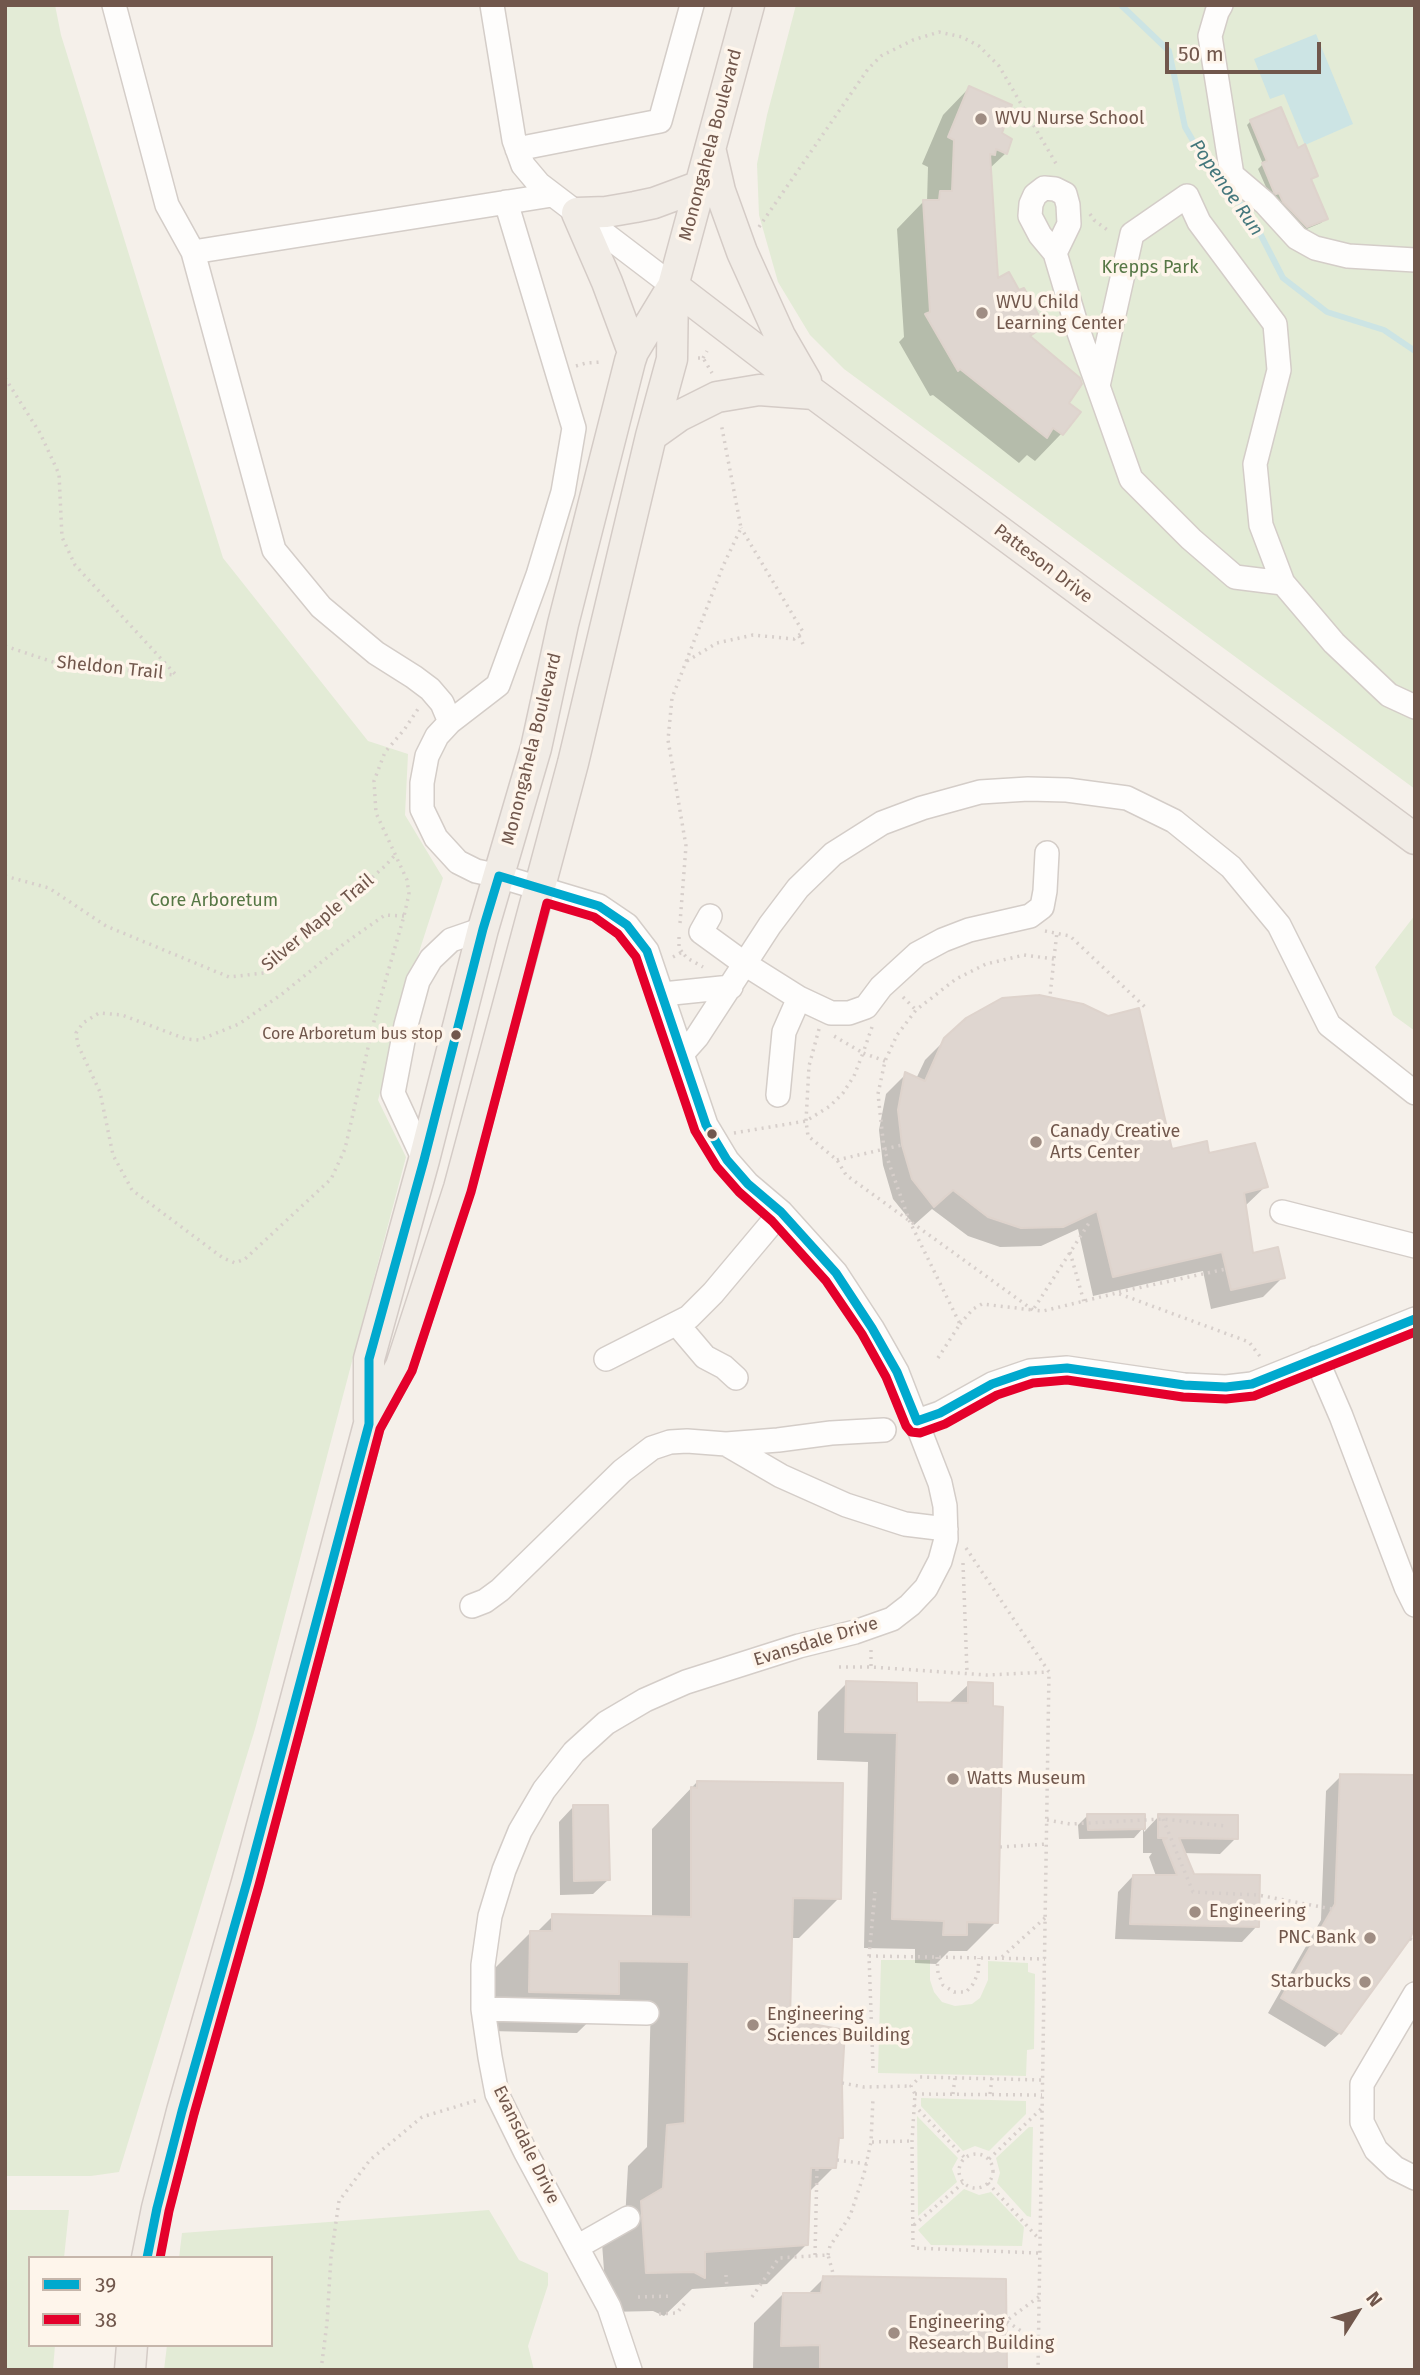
<!DOCTYPE html>
<style>
body{margin:0}
#map{position:relative;width:1420px;height:2375px;overflow:hidden;background:#f5f0ea;font-family:"Fira Sans",sans-serif}
canvas{display:block}
.frame{position:absolute;inset:0;border:7px solid #71574c;pointer-events:none}
.legend{position:absolute;left:28px;top:2256px;width:245px;height:91px;box-sizing:border-box;background:#fef5eb;border:2px solid #c6b6ab;margin:0;padding:9px 12px;list-style:none;font-size:21px;color:#71574c}
.legend li{display:flex;align-items:center;gap:14px;height:35px}
.legend b{width:35px;border:2px solid #c6b6ab}
.north{position:absolute;left:1322px;top:2277px;width:70px;height:70px;-webkit-text-stroke:5px #fef5eb;paint-order:stroke;rotate:53deg;font-size:19px;font-weight:700;line-height:28px;text-align:center;color:#71574c}
.north::after{content:'';display:block;margin:auto;width:24px;height:32px;background:#71574c;clip-path:polygon(50% 0,100% 100%,50% 72%,0 100%)}
.scale{position:absolute;left:1165px;top:42px;width:156px;height:32px;box-sizing:border-box;border:4px solid #71574c;border-top:0;padding-left:9px;font-size:21px;line-height:24px;white-space:nowrap;color:#71574c;-webkit-text-stroke:5px #fef5eb;paint-order:stroke}
</style>
<div id="map">
<canvas width="1420" height="2375"></canvas>
<div class="frame"></div>
<ul class="legend">
<li><b style="height:9px;background:#00a9ce"></b>39</li>
<li><b style="height:9px;background:#e4002b"></b>38</li>
</ul>
<div class="north">N</div>
<div class="scale">50 m</div>
</div>
<script>
const c = document.querySelector('canvas').getContext('2d');
c.lineJoin = 'round';
function paint(path, color) {
  c.fillStyle = color;
  c.fill(path, 'evenodd');
}
function shape(rows) {
  const path = new Path2D();
  for (const r of rows) {
    if (r.length === 3) {
      path.moveTo(r[0] + r[2], r[1]);
      path.arc(r[0], r[1], r[2], 0, 2 * Math.PI);
      continue;
    }
    path.moveTo(r[0], r[1]);
    for (let i = 2; i < r.length; i += 2) path.lineTo(r[i], r[i + 1]);
  }
  return path;
}
function strokePath(path, color, width, dash) {
  c.strokeStyle = color;
  c.lineWidth = width;
  c.lineCap = dash ? 'butt' : 'round';
  c.setLineDash(dash || []);
  c.stroke(path);
}
function drawText(font, color, halo, rows, align = 'center') {
  c.font = font + ' "Fira Sans",sans-serif';
  c.lineWidth = 7;
  c.setLineDash([]);
  c.textBaseline = 'middle';
  c.strokeStyle = halo;
  c.fillStyle = color;
  for (const [text, x, y, turn = 0] of rows) {
    c.save();
    c.translate(x, y);
    c.rotate((+turn || 0) * Math.PI / 180);
    c.textAlign = isNaN(turn) ? turn : align;
    if (halo) c.strokeText(text, 0, 0);
    c.fillText(text, 0, 0);
    c.restore();
  }
}
paint(shape([
 [5,5,55,5,61,35,223,558,368,741,408,754,405,815,443,878,420,949,378,1100,406,1157,255,1729,119,2172,91,2176,5,2176],
 [796,5,1415,5,1415,789,844,369,810,335,778,282,759,215,757,164,767,115],
 [1415,915,1415,1031,1393,1015,1375,967],
 [881,1960,930,1960,930,1980,934,1992,942,2002,955,2006,972,2004,980,1998,988,1980,988,1961,1028,1963,1028,1972,1035,1974,1034,2049,1027,2050,1026,2076,878,2073],
 [921,2098,1026,2101,1026,2114,989,2151,975,2146,963,2151,921,2106],
 [917,2116,958,2158,952,2169,957,2182,918,2216],
 [1029,2127,1033,2127,1031,2217,1027,2216,997,2183,1000,2173,996,2158],
 [964,2189,979,2195,991,2192,1024,2227,1022,2246,931,2245,918,2230],
 [5,2210,69,2210,64,2258,30,2258,30,2345,55,2345,53,2370,5,2370],
 [489,2210,519,2260,548,2273,548,2285,528,2346,534,2370,164,2370,167,2345,271,2345,271,2258,179,2258,182,2233]
]), '#e3ebd6');
paint(shape([
 [1316,34,1353,124,1305,145,1284,94,1270,99,1254,59]
]), '#cce4e4');
paint(shape([
 [969,88,1000,134,1006,153,989,169,996,281,1033,319,1038,329,1029,338,1067,403,1078,412,1061,434,1035,461,1027,455,1019,463,933,395,930,396,899,342,904,337,897,229,923,202,927,202,928,167,922,164,943,115],
 [1251,121,1297,150,1316,176,1310,181,1326,218,1321,223,1302,231,1279,207,1275,196,1270,196,1258,169,1263,164,1247,125],
 [945,1040,1170,1151,1208,1155,1266,1186,1244,1207,1252,1255,1283,1277,1263,1297,1211,1309,1203,1271,1093,1296,1078,1229,1041,1246,1000,1247,968,1236,932,1209,914,1225,893,1199,883,1165,879,1130,886,1094,905,1075,916,1079,925,1060],
 [847,1683,915,1704,948,1704,969,1684,991,1708,996,1922,967,1951,949,1951,936,1964,915,1963,915,1949,864,1948,868,1762,817,1760,818,1712],
 [1341,1776,1340,2033,1325,2047,1268,2013,1321,1920,1326,1791],
 [697,1782,839,1898,799,1938,790,1938,789,2021,840,2083,842,2137,837,2141,834,2167,808,2193,807,2244,767,2284,692,2289,664,2316,653,2311,607,2312,602,2243,625,2220,628,2166,647,2147,651,2001,610,2001,577,2033,490,2031,491,1972,530,1933,536,1933,553,1916,652,1918,652,1829],
 [573,1807,608,1880,593,1894,560,1895,559,1822],
 [1087,1816,1143,1816,1144,1832,1159,1816,1236,1838,1220,1854,1183,1853,1192,1876,1257,1926,1242,1942,1115,1939,1118,1892,1133,1876,1156,1876,1149,1857,1152,1853,1143,1853,1143,1828,1134,1838,1079,1839,1078,1825],
 [824,2278,1005,2370,753,2370,754,2323,783,2294,808,2294]
]), '#0003');
strokePath(shape([
 [1121,5,1169,51,1185,127,1211,172,1251,216,1283,278,1327,312,1384,330,1415,351]
]), '#cce4e4', 6);
const building = shape([
 [969,86,1012,105,1002,133,1012,139,1007,154,996,149,995,155,990,154,998,278,1009,272,1019,290,1024,288,1039,316,1035,318,1040,329,1030,336,1080,378,1082,384,1069,403,1081,412,1063,435,1053,428,1047,438,960,369,958,371,925,314,930,312,923,200,939,200,940,191,952,191,954,140,948,137,969,86],
 [1281,107,1298,148,1305,144,1318,176,1311,179,1328,219,1307,227,1283,202,1279,193,1276,194,1274,192,1262,163,1267,161,1250,120,1281,107],
 [1039,995,1083,1004,1108,1016,1139,1008,1172,1149,1207,1141,1209,1153,1255,1143,1268,1187,1244,1193,1253,1253,1278,1247,1285,1278,1231,1290,1222,1252,1113,1277,1097,1211,1063,1227,1021,1228,988,1217,953,1190,934,1207,912,1179,902,1145,898,1110,905,1072,925,1081,944,1038,966,1018,1002,998,1039,995],
 [846,1681,917,1683,917,1702,968,1703,968,1682,993,1683,993,1706,1003,1707,998,1923,967,1922,967,1935,943,1935,944,1921,892,1919,897,1733,845,1732,846,1681],
 [1340,1774,1415,1775,1415,1926,1410,1939,1341,2034,1281,1998,1335,1904,1340,1774],
 [697,1781,843,1783,841,1899,793,1898,790,2020,845,2030,842,2083,843,2138,839,2138,836,2168,811,2168,808,2245,705,2252,705,2278,694,2272,646,2273,641,2201,663,2188,667,2125,685,2123,689,1962,619,1961,619,1994,529,1992,530,1931,552,1931,552,1914,691,1917,691,1787,697,1788,697,1781],
 [573,1805,608,1805,610,1880,574,1881,573,1805],
 [1087,1814,1145,1814,1145,1829,1088,1830,1087,1814],
 [1158,1814,1238,1815,1238,1839,1179,1838,1194,1874,1260,1875,1259,1927,1130,1924,1133,1875,1177,1875,1163,1840,1167,1838,1158,1838,1158,1814],
 [823,2276,1006,2279,1007,2370,820,2370,820,2345,781,2346,783,2293,821,2293,823,2276]
]);
paint(building, '#dfd6d0');
strokePath(building, '#ded3cc', 2);
const minor = shape([
 [114,5,167,205,193,252,274,550,321,607,376,653,414,677,430,689,442,703,450,722],
 [492,5,514,140,523,165,539,184,673,286],
 [1221,5,1217,12,1210,36,1232,175,1265,203,1297,238,1315,248,1348,256,1415,260],
 [517,149,660,121,692,5],
 [506,202,574,428,563,492,538,575,498,685,450,722,437,736,427,756,422,783,422,809,436,838,458,862,476,871,499,876,599,906,627,925,647,951,706,1125,727,1160,748,1184,781,1212,836,1273,872,1328,897,1372,940,1483,945,1506,946,1539,940,1561,926,1588,910,1605,892,1619,855,1632,799,1646,686,1682,645,1700,606,1723,574,1752,544,1790,520,1831,504,1870,490,1916,483,1965,483,2009,490,2057,497,2094,525,2151,609,2307,630,2370],
 [193,252,552,195],
 [1055,253,1069,224,1068,205,1065,194,1055,189,1044,188,1035,195,1031,204,1030,216,1040,235,1055,253,1077,327,1131,479,1191,539,1235,577,1283,583,1334,643,1389,695,1415,707],
 [1098,386,1132,234,1187,196,1199,222,1275,324,1279,370,1255,464,1261,525,1283,583],
 [710,916,701,932,745,964,799,998,831,1013,849,1013,866,1007,881,987,917,954,943,940,969,930,1030,916,1042,907,1045,891,1047,853],
 [663,994,731,987],
 [682,1054,697,1037,770,925,798,888,833,854,882,823,922,808,980,792,1028,789,1067,790,1127,798,1174,821,1231,867,1279,925,1329,1025,1415,1093],
 [778,1095,784,1032,799,998],
 [424,1160,393,1093,406,1025,418,981,431,959,451,940,483,929],
 [1282,1212,1415,1246],
 [677,1324,705,1357,724,1367,736,1378],
 [1316,1358,1341,1416,1406,1587,1415,1605],
 [606,1359,689,1317,713,1293,781,1212],
 [917,1421,940,1413,992,1384,1030,1371,1067,1368,1184,1385,1226,1387,1252,1384,1415,1319],
 [726,1444,778,1440,831,1433,884,1430],
 [472,1606,485,1601,500,1590,622,1471,652,1448,670,1442,687,1441,726,1444,781,1476,846,1505,905,1524,946,1529],
 [1415,1994,1362,2084,1362,2122,1376,2150,1395,2168,1415,2178],
 [483,2009,647,2013],
 [577,2247,628,2218]
]);
const major = shape([
 [711,152,720,191,742,252,780,336,806,381],
 [673,286,814,394,1415,839],
 [633,352,607,282,577,213,606,212,635,207,654,203,700,186],
 [651,436,679,416,717,397,759,390,814,394],
 [369,1419,369,1359,424,1160,483,929,536,748,563,624,630,361,633,352,673,286],
 [147,2258,157,2208,182,2111,247,1882,369,1424,401,1366,459,1188,547,860,573,763,651,436,672,359,673,286,749,5],
 [130,2370,132,2345]
]);
strokePath(minor, '#d4cdc8', 26);
strokePath(major, '#d4cbc6', 33);
strokePath(shape([
 [1090,214,1094,220,1110,232],
 [759,227,868,69,881,56,913,40,939,32,962,37,979,46,999,66,1058,167],
 [698,358,703,358,712,373],
 [703,358,707,351],
 [576,366,586,363,601,362],
 [5,378,40,433,59,474,62,537,75,565,176,675],
 [799,636,803,644],
 [5,646,59,664,174,675],
 [687,661,717,643,753,635,794,639,803,632,741,528],
 [5,876,49,888,106,926,229,977,264,973,385,866,395,855],
 [404,916,385,915,345,943,282,994,239,1024,199,1040,186,1039,122,1015,99,1013,83,1023,76,1033,78,1045,100,1092,113,1155,132,1190,223,1258,235,1263,245,1259,331,1179,345,1149,375,1017,404,916,409,894,407,880,376,813,374,781,385,752,404,730,418,709],
 [680,923,686,846,668,740,672,698,723,566,741,528,721,423],
 [1045,931,1070,936,1146,1008],
 [679,937,679,948,682,952],
 [673,957,682,952,687,958,703,967],
 [1054,958,1057,932],
 [903,997,916,1010],
 [872,1027,863,1053,885,1061],
 [819,1029,809,1066,806,1121,808,1136,837,1160,846,1175,1033,1310,1043,1311,1117,1293,1249,1342,1262,1359],
 [734,1133,806,1121,830,1106,843,1093,854,1076,863,1053,834,1036],
 [837,1160,902,1145],
 [1070,1252,1084,1302],
 [1119,1292,1226,1269],
 [960,1324,973,1309,982,1304,1033,1310,1089,1223],
 [938,1358,960,1324,909,1220,884,1149,878,1094,885,1061,897,1035,916,1010,956,979,986,964,1024,955,1054,959,1050,996],
 [966,1548,1049,1672,1038,2370],
 [963,1563,967,1672],
 [871,1650,871,1667],
 [839,1667,871,1667,987,1675,1049,1672],
 [1163,1819,1193,1892,1258,1895,1332,1909],
 [1047,1820,1070,1824,1163,1819,1225,1826],
 [1000,1847,1047,1844],
 [1410,1939,1415,1941],
 [869,1956,1045,1959],
 [937,1957,938,1973,943,1985,954,1992,966,1992,973,1984,978,1973,979,1958],
 [1002,1957,1046,1917],
 [873,2068,869,1956,875,1892],
 [842,2083,864,2087,911,2086],
 [915,2094,1042,2095],
 [953,2094,955,2077],
 [990,2094,992,2078],
 [914,2105,964,2157],
 [872,2142,912,2141],
 [976,2171,17],
 [989,2159,1042,2108],
 [837,2160,867,2164],
 [988,2183,1039,2239],
 [914,2225,963,2183],
 [1038,2253,913,2248,912,2141,915,2094,911,2086,920,2077,1042,2080],
 [815,2255,817,2168],
 [828,2255,830,2246,850,2216,864,2174,871,2142,873,2098],
 [726,2275,727,2289],
 [638,2297,673,2296],
 [752,2297,779,2258,828,2255,834,2277],
 [659,2314,677,2313,687,2300],
 [1038,2342,1006,2321,1040,2296],
 [321,2370,327,2323,331,2257,339,2201,370,2160,422,2117,478,2100]
]), '#d7cfcb', 3.5, [2, 5]);
strokePath(minor, '#fefdfc', 23);
strokePath(major, '#f1ece6', 30);
strokePath(shape([
 [147,2258,157,2208,182,2111,247,1882,369,1424,369,1359,424,1160,483,929,499,876,599,906,627,925,647,951,706,1125,727,1160,748,1184,781,1212,836,1273,872,1328,897,1372,917,1421,940,1413,992,1384,1030,1371,1067,1368,1184,1385,1226,1387,1252,1384,1415,1319]
]), '#00a9ce', 9);
strokePath(shape([
 [160,2258,169,2211,194,2114,259,1885,380,1429,412,1371,471,1192,547,903,594,917,618,934,636,957,695,1131,717,1167,739,1192,772,1221,826,1281,862,1334,886,1377,906,1426,911,1432,920,1433,945,1424,997,1395,1033,1383,1067,1380,1183,1397,1226,1399,1254,1396,1415,1332]
]), '#e4002b', 9);
for (const [x, y, r, color] of [
 [981,119,7,"#9f8d83"],
 [982,313,7,"#9f8d83"],
 [456,1035,6,"#71574c"],
 [712,1134,6,"#71574c"],
 [1036,1142,7,"#9f8d83"],
 [953,1779,7,"#9f8d83"],
 [1195,1912,7,"#9f8d83"],
 [1370,1938,7,"#9f8d83"],
 [1365,1982,7,"#9f8d83"],
 [753,2025,7,"#9f8d83"],
 [894,2333,7,"#9f8d83"]
]) {
  const dot = new Path2D();
  dot.arc(x, y, r, 0, 2 * Math.PI);
  c.fillStyle = color;
  c.fill(dot);
  strokePath(dot, '#fef5eb', 2.5);
}
drawText('16px', '#71574c', '#fef5eb', [
 ["Core Arboretum bus stop",443,1035]
], 'right');
drawText('18px', '#71574c', '#fef5eb', [
 ["WVU Nurse School",995,119],
 ["WVU Child",996,303],
 ["Learning Center",996,324],
 ["Canady Creative",1050,1132],
 ["Arts Center",1050,1153],
 ["Watts Museum",967,1779],
 ["Engineering",1209,1912],
 ["PNC Bank",1356,1938,"right"],
 ["Starbucks",1351,1982,"right"],
 ["Engineering",767,2015],
 ["Sciences Building",767,2036],
 ["Engineering",908,2323],
 ["Research Building",908,2344]
], 'left');
drawText('18px', '#71574c', '#fef5eb', [
 ["Monongahela Boulevard",711,145,-75],
 ["Patteson Drive",1043,564,37],
 ["Sheldon Trail",110,668,6],
 ["Monongahela Boulevard",532,749,-76],
 ["Silver Maple Trail",318,923,-40],
 ["Evansdale Drive",816,1642,-17],
 ["Evansdale Drive",526,2145,64]
]);
drawText('18px', '#567745', '#fef5eb', [
 ["Krepps Park",1150,268],
 ["Core Arboretum",214,901]
]);
drawText('italic 19px', '#44777c', '#fef5eb', [
 ["Popenoe Run",1226,188,55]
]);
</script>
